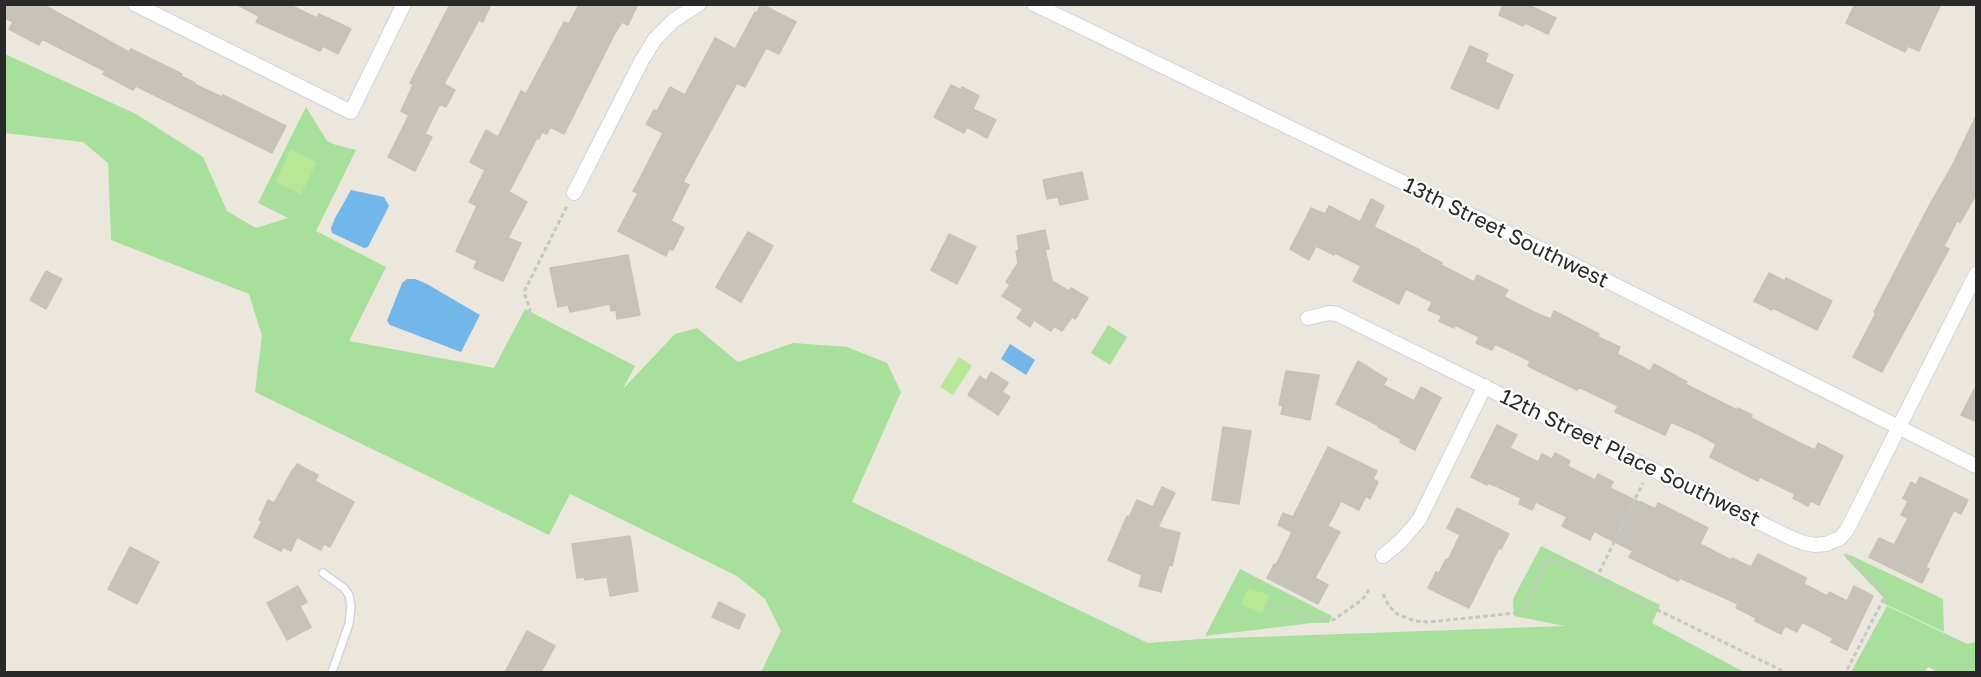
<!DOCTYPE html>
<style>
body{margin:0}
#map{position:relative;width:1981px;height:677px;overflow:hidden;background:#ebe7dc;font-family:"Golos Text",sans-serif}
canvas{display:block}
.frame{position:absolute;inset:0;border:6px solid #292929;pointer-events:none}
</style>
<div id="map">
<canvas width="1981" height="677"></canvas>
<div class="frame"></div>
</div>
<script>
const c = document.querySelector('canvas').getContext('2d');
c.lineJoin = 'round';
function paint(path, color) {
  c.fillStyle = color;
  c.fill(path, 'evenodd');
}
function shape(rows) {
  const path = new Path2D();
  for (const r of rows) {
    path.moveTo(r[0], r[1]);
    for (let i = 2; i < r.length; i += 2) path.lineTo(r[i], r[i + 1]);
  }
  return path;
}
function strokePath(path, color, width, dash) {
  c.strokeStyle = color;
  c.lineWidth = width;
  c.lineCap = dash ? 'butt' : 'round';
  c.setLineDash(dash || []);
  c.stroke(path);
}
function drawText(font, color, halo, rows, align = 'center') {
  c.font = font + ' "Golos Text",sans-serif';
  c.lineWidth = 4.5;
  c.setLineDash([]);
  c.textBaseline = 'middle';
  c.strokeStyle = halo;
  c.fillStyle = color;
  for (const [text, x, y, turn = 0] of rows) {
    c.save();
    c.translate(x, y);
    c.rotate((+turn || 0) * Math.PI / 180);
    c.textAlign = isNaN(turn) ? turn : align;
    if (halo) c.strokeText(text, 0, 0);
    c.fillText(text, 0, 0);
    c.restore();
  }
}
paint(shape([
 [5,54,136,114,203,157,227,211,256,228,288,218,258,203,306,107,327,141,336,145,356,150,316,231,386,267,349,341,494,368,525,309,635,366,623,389,675,334,697,328,738,362,793,343,847,347,887,363,901,392,852,502,1148,643,1201,639,1565,626,1514,616,1513,599,1541,546,1660,605,1652,623,1744,672,761,672,781,631,765,599,737,576,570,494,549,535,255,392,262,336,249,294,111,240,108,163,83,142,5,133],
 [1108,325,1127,337,1110,365,1091,353],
 [1850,555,1943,599,1944,632,1883,603,1884,598,1845,557],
 [1240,569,1332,616,1329,623,1312,623,1205,636],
 [1887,606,1967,644,1976,642,1976,672,1938,672,1928,667,1925,672,1851,672]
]), '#a6e09a');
paint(shape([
 [291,149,317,162,301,194,275,182],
 [959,357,972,366,953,395,940,387],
 [1248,588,1269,595,1262,613,1241,605]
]), '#b8e796');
paint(shape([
 [351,190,384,197,389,206,368,247,364,248,332,233,331,228,335,218],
 [407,279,415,279,427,284,480,315,461,352,390,325,387,321,402,283],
 [1010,344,1035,360,1026,375,1001,359]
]), '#72b7ea');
const building = shape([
 [4,4,42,4,129,52,131,49,182,74,181,76,195,83,194,84,222,97,223,95,286,126,272,153,136,86,133,90,103,74,105,71,42,39,39,45,9,29,13,22,4,17,4,4],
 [236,4,288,4,317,18,319,14,351,29,338,54,323,46,320,51,256,22,259,16,236,4],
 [450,4,491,4,483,22,479,20,444,84,455,90,446,107,440,104,425,134,432,137,415,171,388,157,409,115,401,111,413,85,410,83,450,4],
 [579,4,638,4,628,25,622,22,614,35,564,134,550,127,547,134,542,132,539,139,537,138,509,192,527,202,508,238,521,243,503,281,474,268,477,261,456,251,477,206,469,202,485,170,470,162,486,130,498,137,521,91,526,94,564,22,569,24,579,4],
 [761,4,796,22,779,54,766,48,745,87,737,83,683,182,689,185,671,221,684,228,673,250,669,249,666,256,618,231,638,193,633,191,636,186,663,133,646,124,654,110,657,111,670,87,685,95,715,38,735,49,755,12,757,13,761,4],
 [1503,4,1526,4,1556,18,1548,34,1525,23,1523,26,1499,15,1503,4],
 [1855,4,1941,4,1919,51,1908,46,1905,52,1846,23,1855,4],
 [1470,46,1488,54,1485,62,1513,75,1498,109,1451,88,1470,46],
 [951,85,961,90,962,87,979,96,973,109,996,120,987,138,967,127,964,133,934,117,951,85],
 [1977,114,1977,193,1960,223,1957,221,1944,246,1949,249,1882,372,1853,357,1876,313,1874,312,1929,206,1951,168,1977,114],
 [1082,172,1088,199,1060,205,1058,197,1047,199,1043,180,1082,172],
 [1371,199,1384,206,1374,227,1420,250,1419,251,1442,263,1441,265,1474,282,1477,275,1508,290,1504,297,1538,314,1551,319,1554,311,1599,334,1598,337,1620,347,1617,354,1650,371,1654,364,1687,382,1685,384,1737,410,1738,408,1752,415,1751,418,1802,444,1815,450,1818,443,1843,456,1819,505,1811,501,1808,506,1793,498,1795,494,1760,477,1758,481,1710,457,1716,444,1698,434,1671,422,1665,435,1615,412,1618,406,1579,387,1577,390,1528,366,1530,361,1495,344,1492,350,1476,343,1479,337,1455,325,1454,328,1439,321,1442,316,1428,310,1432,302,1406,289,1399,304,1353,281,1361,266,1335,253,1334,255,1316,246,1309,260,1290,249,1311,208,1325,214,1329,206,1360,222,1371,199],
 [1045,230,1049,249,1045,249,1052,281,1069,291,1071,288,1088,298,1075,319,1072,317,1062,331,1054,326,1051,331,1034,320,1030,327,1017,318,1023,309,1002,296,1010,285,1006,282,1018,263,1016,251,1019,250,1017,236,1045,230],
 [748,232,773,246,741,302,716,287,748,232],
 [949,234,976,247,957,284,931,270,949,234],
 [628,255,640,315,617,319,616,310,611,311,610,304,570,312,568,305,558,307,550,268,628,255],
 [46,271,62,279,46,309,30,300,46,271],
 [1769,273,1785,281,1786,278,1832,301,1817,330,1773,308,1772,310,1754,301,1769,273],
 [1358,361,1387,379,1383,385,1414,401,1421,387,1441,398,1415,450,1400,442,1401,439,1378,427,1379,426,1336,404,1358,361],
 [1286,371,1319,375,1310,420,1281,414,1283,406,1279,405,1286,371],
 [991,372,1008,383,1002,392,1010,397,998,415,968,395,980,376,986,381,991,372],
 [1977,384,1977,422,1961,415,1977,384],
 [1497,425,1517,435,1510,448,1538,462,1542,454,1552,459,1555,453,1570,461,1567,466,1595,480,1598,474,1613,482,1610,488,1641,503,1641,502,1655,509,1658,503,1708,528,1700,544,1731,560,1732,558,1751,567,1758,554,1806,578,1804,584,1827,596,1829,592,1847,601,1854,586,1873,596,1847,650,1831,642,1833,638,1802,622,1797,632,1785,626,1781,634,1755,621,1756,618,1736,608,1738,604,1680,578,1678,581,1629,557,1633,551,1603,536,1594,531,1590,540,1562,526,1567,517,1536,502,1532,510,1519,504,1521,498,1498,487,1488,483,1487,485,1471,477,1497,425],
 [1223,427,1251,431,1239,504,1212,500,1223,427],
 [1328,447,1377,471,1373,479,1378,482,1370,499,1366,496,1359,510,1341,501,1328,526,1340,532,1315,578,1328,585,1318,604,1267,578,1274,564,1276,565,1292,532,1278,525,1283,513,1293,517,1328,447],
 [297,464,318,475,315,481,354,502,330,547,324,544,321,550,297,537,291,551,283,547,281,551,254,537,262,521,259,520,268,500,274,503,293,469,294,469,297,464],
 [1920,477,1968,500,1961,514,1954,510,1926,567,1929,569,1922,583,1869,557,1879,538,1894,545,1908,518,1901,515,1908,501,1903,498,1911,482,1916,485,1920,477],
 [1162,487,1175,493,1158,527,1180,533,1172,566,1169,565,1161,592,1139,586,1142,575,1108,560,1127,516,1129,517,1137,500,1153,507,1162,487],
 [1457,508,1509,534,1501,549,1499,548,1469,608,1428,588,1436,572,1439,573,1446,559,1448,560,1460,535,1447,528,1457,508],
 [630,536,638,591,610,596,607,577,585,580,584,577,577,578,572,544,630,536],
 [130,547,159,562,137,604,108,589,130,547],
 [298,586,307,602,300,606,311,627,287,640,267,603,298,586],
 [719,602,745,615,739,629,712,617,719,602],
 [527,631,555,646,541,672,505,672,527,631]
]);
paint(building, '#c7c3bb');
strokePath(building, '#c6c3b5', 1.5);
const service = shape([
 [323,573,344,588,349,595,351,607,349,624,332,672]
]);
const minor = shape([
 [135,4,351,112,404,4],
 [1034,4,1609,282,1976,466],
 [574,193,642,60,655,39,674,20,699,4],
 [1308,318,1330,313,1337,314,1789,537,1804,543,1815,545,1826,544,1840,538,1847,530,1976,274],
 [1383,556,1401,541,1419,520,1485,386]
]);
strokePath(service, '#d1d1e2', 10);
strokePath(minor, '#d1d1e2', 16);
strokePath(shape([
 [528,320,530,309,524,292,567,206],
 [1845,554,1882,591,1883,600,1846,672],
 [1596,579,1643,483],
 [1383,594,1389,606,1397,614,1415,621,1429,622,1516,613,1525,608,1544,563,1548,560,1555,560,1785,672],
 [1266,604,1319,619,1333,620,1362,600,1369,590]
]), '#c7c7c7', 3, [4.5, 3]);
strokePath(service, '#fff', 7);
strokePath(minor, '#fff', 14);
drawText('21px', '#292929', '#fff', [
 ["13th Street Southwest",1506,233,26],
 ["12th Street Place Southwest",1630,458,26]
]);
</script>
